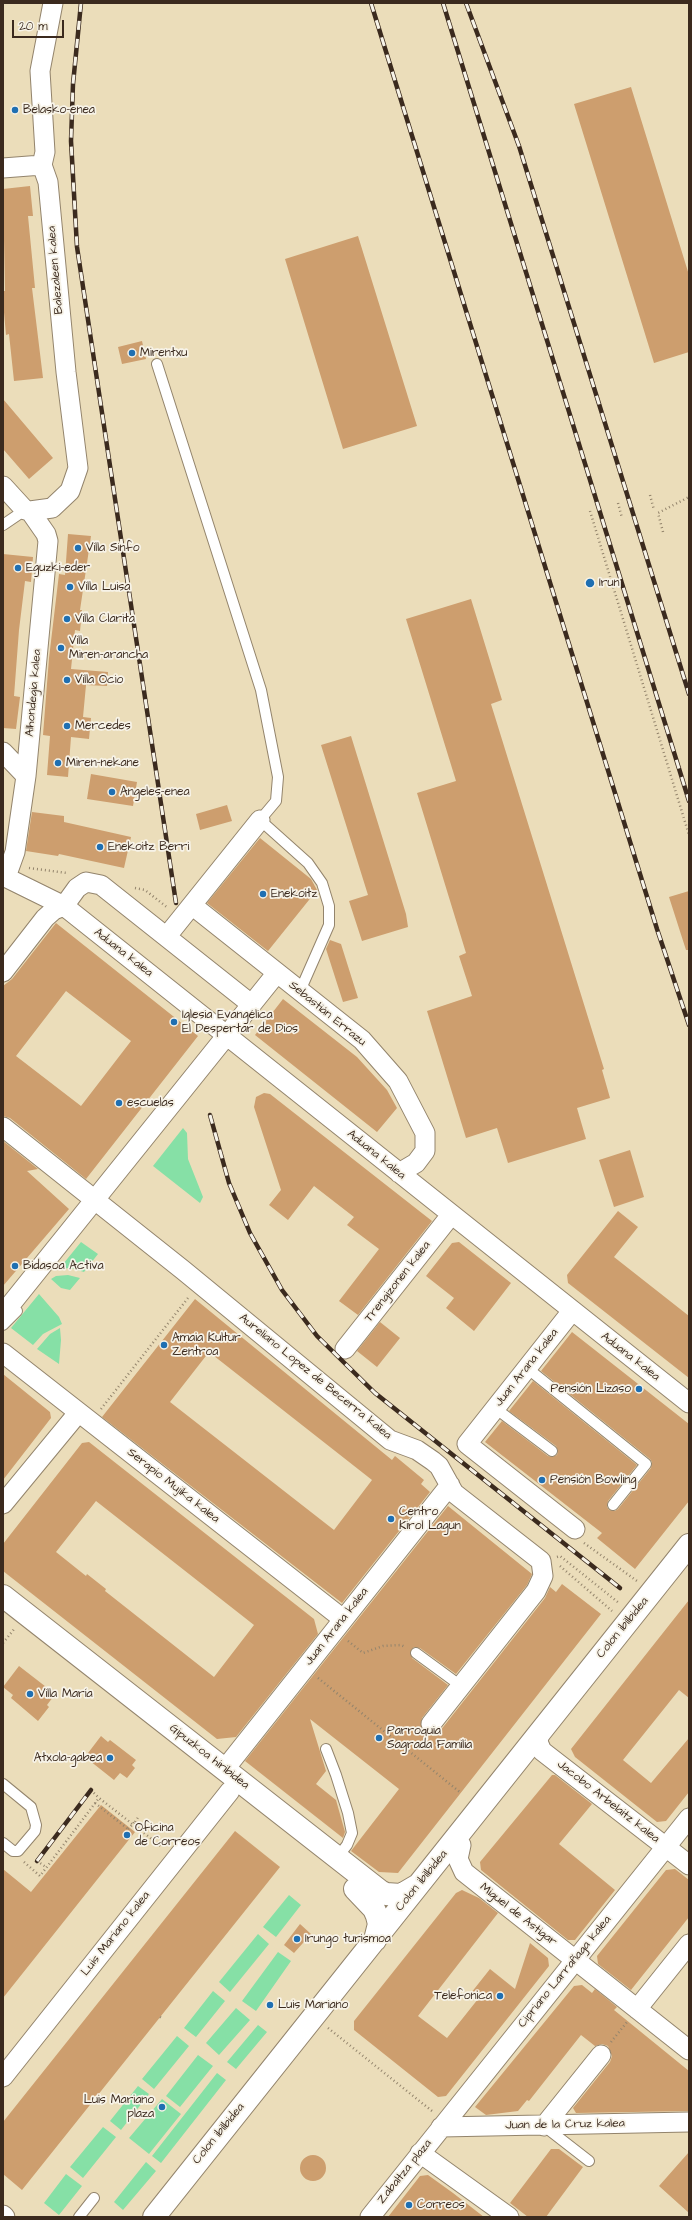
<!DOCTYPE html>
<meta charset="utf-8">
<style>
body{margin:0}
#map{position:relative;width:692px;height:2220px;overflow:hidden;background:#ebddba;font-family:"Architects Daughter",sans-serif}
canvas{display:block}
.frame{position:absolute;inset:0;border:4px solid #3b2a1e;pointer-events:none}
.scale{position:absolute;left:12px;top:20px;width:52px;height:18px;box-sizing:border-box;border:2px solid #3b2a1e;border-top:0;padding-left:5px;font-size:12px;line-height:14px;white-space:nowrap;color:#3b2a1e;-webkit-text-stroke:3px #f7f3e8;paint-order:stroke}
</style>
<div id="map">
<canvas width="692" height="2220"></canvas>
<div class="frame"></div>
<div class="scale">20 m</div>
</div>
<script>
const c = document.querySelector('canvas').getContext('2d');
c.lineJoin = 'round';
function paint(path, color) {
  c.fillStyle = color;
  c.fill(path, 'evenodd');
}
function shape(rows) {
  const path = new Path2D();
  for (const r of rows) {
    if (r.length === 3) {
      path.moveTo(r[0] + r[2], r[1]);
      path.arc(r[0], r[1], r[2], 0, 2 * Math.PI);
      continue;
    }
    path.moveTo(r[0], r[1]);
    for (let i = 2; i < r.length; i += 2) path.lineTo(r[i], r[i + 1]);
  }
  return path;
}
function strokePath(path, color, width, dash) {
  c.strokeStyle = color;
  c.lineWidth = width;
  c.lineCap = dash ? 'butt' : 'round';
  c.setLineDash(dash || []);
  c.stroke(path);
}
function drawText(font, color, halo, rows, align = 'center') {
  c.font = font + ' "Architects Daughter",sans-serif';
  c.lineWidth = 3.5;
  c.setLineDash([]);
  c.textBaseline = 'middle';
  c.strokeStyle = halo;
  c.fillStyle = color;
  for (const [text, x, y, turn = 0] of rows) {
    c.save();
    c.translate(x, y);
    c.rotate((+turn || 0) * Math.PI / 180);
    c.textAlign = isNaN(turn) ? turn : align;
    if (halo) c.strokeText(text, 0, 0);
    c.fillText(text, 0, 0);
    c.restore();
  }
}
paint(shape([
 [183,1128,187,1133,188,1159,203,1197,200,1203,153,1166],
 [81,1242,98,1254,84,1272,71,1268,59,1269],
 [68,1275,80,1278,70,1290,61,1288,51,1279,56,1276],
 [39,1294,59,1317,62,1324,43,1334,33,1345,11,1328],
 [60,1328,61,1340,59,1364,37,1349,50,1334],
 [289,1895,301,1905,276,1937,263,1927],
 [258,1934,269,1944,230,1992,219,1982],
 [278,1952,291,1961,256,2011,242,2001],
 [213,1991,225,2001,196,2037,184,2028],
 [236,2008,250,2020,219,2055,206,2043],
 [258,2025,267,2032,236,2069,227,2062],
 [177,2036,189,2046,154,2089,142,2079],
 [198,2055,213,2066,180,2107,166,2096],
 [217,2073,226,2080,161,2163,152,2156],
 [138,2086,149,2094,121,2130,110,2121],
 [162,2099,181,2114,149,2154,129,2138],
 [103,2127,116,2137,83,2178,70,2167],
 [146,2162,156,2171,123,2210,114,2202],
 [66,2174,82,2186,59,2215,44,2203]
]), '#86e0a6');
paint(shape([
 [631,87,689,275,689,352,654,363,574,104],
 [30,186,33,216,28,216,35,288,32,288,43,378,14,381,9,334,6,335,3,301,3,291,5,291,3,189],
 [358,236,417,426,343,449,285,259],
 [142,341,146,359,122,364,118,347],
 [3,399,53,458,29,479,3,449],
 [68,534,91,536,80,610,82,610,80,631,75,630,71,669,108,672,107,686,86,685,83,717,91,718,89,739,71,737,68,777,47,775,50,736,43,735,49,658,59,574,65,575],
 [3,554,33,557,31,582,25,581,19,630,14,696,20,697,16,729,3,728],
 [471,599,502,700,491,704,604,1069,602,1070,610,1098,577,1108,586,1139,508,1163,497,1128,466,1138,427,1011,472,996,459,956,466,953,417,793,456,781,406,619],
 [351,736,406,914,408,927,362,941,349,901,368,895,321,745],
 [91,774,137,782,133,806,87,799],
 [227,805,232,821,200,830,196,814],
 [32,812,64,816,64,822,131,837,124,868,59,854,58,856,26,851],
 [260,838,311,879,317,890,268,951,207,903],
 [689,891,689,950,686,950,669,897],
 [56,923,198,1036,86,1179,10,1118,3,1116,3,986,12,979],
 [66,991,131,1041,81,1106,16,1056],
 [330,940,341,944,358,998,343,1002,326,949],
 [283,999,357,1057,387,1090,397,1108,377,1132,255,1035],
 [264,1093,270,1094,432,1221,358,1315,339,1301,379,1249,347,1225,354,1217,314,1186,288,1220,269,1205,281,1190,254,1107,256,1097],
 [3,1141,38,1169,27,1171,69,1209,3,1286],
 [630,1150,644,1197,614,1207,599,1160],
 [618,1211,638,1227,614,1257,689,1316,689,1378,568,1283,567,1275],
 [459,1242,511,1283,474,1331,446,1308,454,1298,426,1276,452,1243],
 [195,1299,392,1460,395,1456,424,1480,421,1484,430,1492,342,1603,102,1417],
 [209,1352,372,1480,334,1530,170,1402],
 [380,1322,400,1338,377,1367,357,1351],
 [572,1332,689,1424,689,1501,635,1569,597,1538,602,1533,485,1442,502,1421,548,1456,552,1457,557,1455,558,1451,556,1446,509,1411,533,1381,637,1465,608,1501,607,1507,609,1510,615,1511,618,1509,651,1468,652,1462,650,1459,541,1371],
 [3,1374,50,1412,51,1418,3,1480],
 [89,1442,314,1619,318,1634,236,1737,217,1739,3,1571,3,1544,82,1443],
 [96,1501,254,1625,214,1677,105,1591,106,1589,87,1574,86,1576,56,1552],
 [448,1506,532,1574,527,1585,456,1674,420,1648,414,1647,411,1650,412,1658,448,1685,422,1718,421,1728,425,1733,435,1734,440,1731,545,1598,550,1587,556,1592,562,1584,601,1614,398,1873,379,1872,351,1851,399,1789,310,1719,326,1771,316,1784,336,1800,345,1832,343,1838,245,1761],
 [689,1600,689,1698,679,1690,623,1760,651,1783,689,1738,689,1792,666,1821,657,1822,575,1757,571,1749],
 [19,1666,50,1690,47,1693,53,1697,47,1705,49,1707,38,1721,11,1698,13,1695,3,1687],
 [101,1736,108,1742,110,1740,136,1760,132,1765,135,1768,127,1778,120,1773,114,1780,85,1757],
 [552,1775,555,1775,592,1804,559,1844,615,1890,575,1940,568,1940,481,1870,480,1862],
 [101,1805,135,1832,3,1998,3,1869,31,1892],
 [235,1831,280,1867,22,2190,3,2174,3,2122],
 [675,1869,689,1880,689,1917,631,1990,598,1964,597,1956,666,1870],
 [462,1890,479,1898,498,1913,418,2016,447,2038,478,1999,471,1993,490,1969,515,1989,530,1943,548,1958,549,1966,446,2096,438,2097,354,2030,354,2021,456,1893],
 [300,1924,311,1934,294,1953,284,1945],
 [582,1985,592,1993,595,1989,617,2007,614,2010,689,2071,689,2111,576,2113,573,2108,610,2062,612,2056,608,2046,602,2044,595,2046,581,2035,529,2101,527,2100,518,2111,486,2115,475,2107,574,1986],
 [551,2149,559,2149,583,2167,546,2217,528,2217,510,2203],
 [689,2152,689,2213,659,2186],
 [313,2168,13],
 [428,2175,453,2193,484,2217,388,2217,420,2176]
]), '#cd9e6e');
const lane = shape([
 [157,364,261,690,278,777,276,801,260,820,308,863,322,883,329,906,329,925,300,991],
 [3,525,25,510],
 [3,1325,17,1311],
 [527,1368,646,1464,613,1505],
 [495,1408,552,1451],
 [416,1653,461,1686],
 [326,1749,336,1775,348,1813,352,1833,347,1845,337,1858],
 [3,1784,31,1807,36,1825,35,1831,18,1851,13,1851,3,1843],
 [544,2126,589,2161],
 [79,2217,94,2198]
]);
const street = shape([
 [3,168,42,165],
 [3,486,25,510,30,511,52,508,70,491,78,468,66,372,48,182,42,165,45,152,40,71,53,3],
 [3,752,26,776],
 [3,876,64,906,689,1403],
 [6,877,15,852,26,776,48,541,46,534,30,511],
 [193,906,362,1040,398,1081,425,1133,425,1151,416,1163,399,1173],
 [167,936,260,820],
 [3,972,45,918,54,910,64,906,77,888,86,882,101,885,251,1004],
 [3,1127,183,1270,390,1440,417,1450,433,1461,439,1466,454,1493,541,1561,543,1576,536,1591,431,1724],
 [572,1311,467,1444,575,1529],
 [3,1314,276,974],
 [345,1349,451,1215],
 [3,1353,343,1619],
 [3,1504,78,1413],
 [540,1732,538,1742,542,1751,689,1865],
 [224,1770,450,1485],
 [461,1845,458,1859,464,1872,689,2050],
 [637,2009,689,1944],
 [3,2077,230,1791],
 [544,2126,601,2055],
 [441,2127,689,2122],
 [420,2153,509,2217],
 [3,2215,5,2217],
 [370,2217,689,1818]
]);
const secondary = shape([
 [3,1596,380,1891,386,1894,401,1895,418,1885],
 [355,1889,374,1909,377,1916,379,1924,375,1940],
 [154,2217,689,1545]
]);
strokePath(lane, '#93846c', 12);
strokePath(street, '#93846c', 21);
strokePath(secondary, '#93846c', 24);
strokePath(shape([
 [650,495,654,510],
 [618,503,622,518],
 [590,511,689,835],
 [663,532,658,513,689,497],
 [29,868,67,873],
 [135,888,145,890,168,908],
 [101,1409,188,1298],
 [584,1543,637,1581],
 [557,1557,560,1556,619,1603],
 [560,1566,612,1611],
 [348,1641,363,1653,383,1646,401,1645,405,1647],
 [3,1643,15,1628],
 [318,1678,461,1793],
 [91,1790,99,1798],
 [95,1803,128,1829],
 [135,1822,139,1816],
 [37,1861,46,1867],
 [24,1862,40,1876,99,1798,162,1847],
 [160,2017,163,2019],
 [328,2028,432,2111],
 [611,2042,627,2022]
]), '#93846c', 2.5, [1, 3]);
strokePath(lane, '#fff', 10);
strokePath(street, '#fff', 19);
strokePath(secondary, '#fff', 22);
const rail = shape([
 [81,3,73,84,71,141,77,247,176,903],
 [371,3,657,929,689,1025],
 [443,3,689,801],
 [466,3,519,146,689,694],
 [210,1115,229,1183,250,1233,282,1290,317,1336,375,1393,620,1588],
 [37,1861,91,1790]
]);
strokePath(rail, '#3b2a1e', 4.5);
strokePath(rail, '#f7f3e8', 3, [9]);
strokePath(shape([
 [128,1829,135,1822]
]), '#93846c', 2.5, [1, 3]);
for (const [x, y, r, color] of [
 [15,110,4,"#1f6fb2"],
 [132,353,4,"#1f6fb2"],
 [78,548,4,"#1f6fb2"],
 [18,568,4,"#1f6fb2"],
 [590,583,5,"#1f6fb2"],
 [70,587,4,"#1f6fb2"],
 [67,619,4,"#1f6fb2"],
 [61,648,4,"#1f6fb2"],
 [67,680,4,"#1f6fb2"],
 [67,726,4,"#1f6fb2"],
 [58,763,4,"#1f6fb2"],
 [112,792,4,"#1f6fb2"],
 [100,847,4,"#1f6fb2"],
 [263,894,4,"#1f6fb2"],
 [174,1022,4,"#1f6fb2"],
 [119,1103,4,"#1f6fb2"],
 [15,1266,4,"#1f6fb2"],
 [164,1345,4,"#1f6fb2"],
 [639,1389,4,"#1f6fb2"],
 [542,1480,4,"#1f6fb2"],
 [391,1519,4,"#1f6fb2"],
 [30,1694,4,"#1f6fb2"],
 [379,1738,4,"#1f6fb2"],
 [110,1758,4,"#1f6fb2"],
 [127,1835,4,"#1f6fb2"],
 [297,1939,4,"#1f6fb2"],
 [500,1996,4,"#1f6fb2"],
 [270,2005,4,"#1f6fb2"],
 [162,2107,4,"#1f6fb2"],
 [409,2205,4,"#1f6fb2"]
]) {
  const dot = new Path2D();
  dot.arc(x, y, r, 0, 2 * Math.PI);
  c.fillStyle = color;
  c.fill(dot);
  strokePath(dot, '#f7f3e8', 1.5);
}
drawText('12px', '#3b2a1e', '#f7f3e8', [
 ["Belasko-enea",23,110],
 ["Mirentxu",140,353],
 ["Villa Sinfo",86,548],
 ["Eguzki-eder",26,568],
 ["Irun",599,583],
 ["Villa Luisa",78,587],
 ["Villa Clarita",75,619],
 ["Villa",69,641],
 ["Miren-arancha",69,655],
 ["Villa Ocio",75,680],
 ["Mercedes",75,726],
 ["Miren-nekane",66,763],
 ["Angeles-enea",120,792],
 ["Enekoitz Berri",108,847],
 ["Enekoitz",271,894],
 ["Iglesia Evangélica",182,1015],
 ["El Despertar de Dios",182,1029],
 ["escuelas",127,1103],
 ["Bidasoa Activa",23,1266],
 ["Amaia Kultur",172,1338],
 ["Zentroa",172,1352],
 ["Pensión Lizaso",631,1389,"right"],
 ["Pensión Bowling",550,1480],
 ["Centro",399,1512],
 ["Kirol Lagun",399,1526],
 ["Villa María",38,1694],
 ["Parroquia",387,1731],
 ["Sagrada Familia",387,1745],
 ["Atxola-gabea",102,1758,"right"],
 ["Oficina",135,1828],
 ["de Correos",135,1842],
 ["Irungo turismoa",305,1939],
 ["Telefonica",492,1996,"right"],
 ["Luis Mariano",278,2005],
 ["Luis Mariano",154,2100,"right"],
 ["plaza",154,2114,"right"],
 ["Correos",417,2205]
], 'left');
drawText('12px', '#3b2a1e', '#f7f3e8', [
 ["Balezaleen kalea",56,270,-95],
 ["Alhondegia kalea",34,693,-85],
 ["Aduana kalea",123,953,38],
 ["Sebastián Errazu",327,1014,39],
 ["Aduana kalea",376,1155,39],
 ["Trengizonen kalea",398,1282,-52],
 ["Aduana kalea",630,1357,38],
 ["Juan Arana kalea",527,1368,-52],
 ["Aureliano Lopez de Becerra kalea",315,1377,39],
 ["Serapio Mujika kalea",173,1486,38],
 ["Juan Arana kalea",337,1627,-52],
 ["Colon ibilbidea",623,1628,-51],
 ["Gipuzkoa hiribidea",209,1757,38],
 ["Jacobo Arbelaitz kalea",608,1802,38],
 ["Colon ibilbidea",422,1881,-51],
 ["Miguel de Astigar",518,1915,38],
 ["Luis Mariano kalea",116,1934,-52],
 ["Cipriano Larrañaga kalea",565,1972,-51],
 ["Juan de la Cruz kalea",565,2125,-1],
 ["Colon ibilbidea",219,2134,-51],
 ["Zabaltza plaza",405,2172,-51]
]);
</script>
